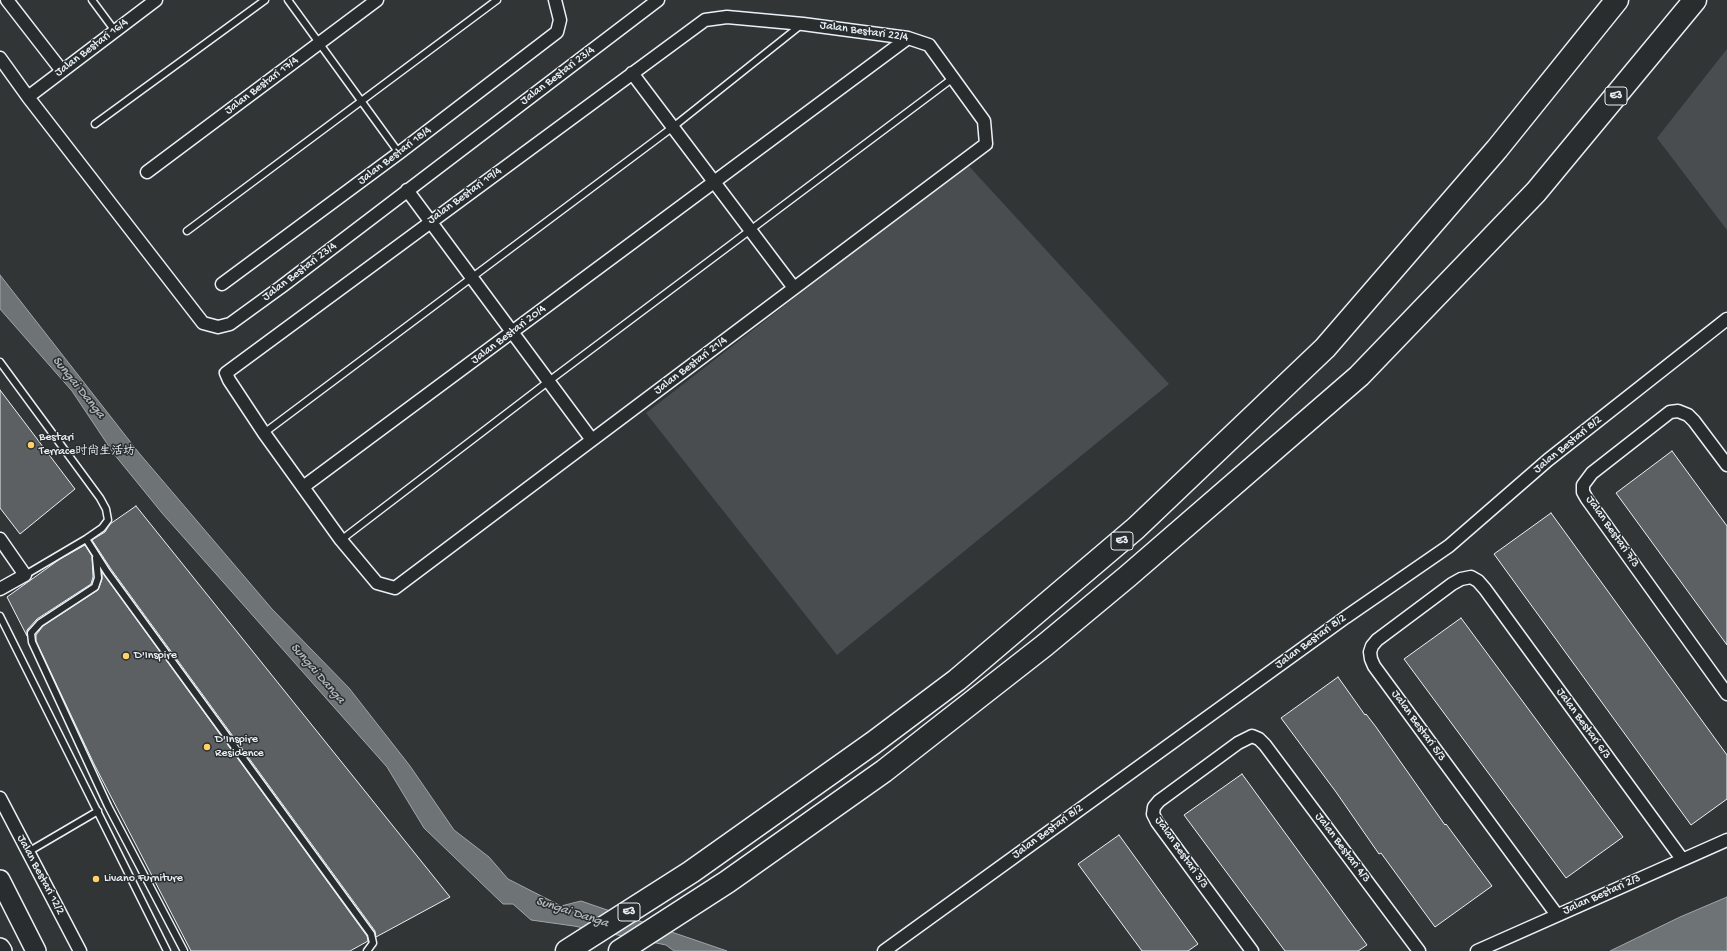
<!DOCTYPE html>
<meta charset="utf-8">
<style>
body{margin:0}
canvas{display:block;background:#323536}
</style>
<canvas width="1727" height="951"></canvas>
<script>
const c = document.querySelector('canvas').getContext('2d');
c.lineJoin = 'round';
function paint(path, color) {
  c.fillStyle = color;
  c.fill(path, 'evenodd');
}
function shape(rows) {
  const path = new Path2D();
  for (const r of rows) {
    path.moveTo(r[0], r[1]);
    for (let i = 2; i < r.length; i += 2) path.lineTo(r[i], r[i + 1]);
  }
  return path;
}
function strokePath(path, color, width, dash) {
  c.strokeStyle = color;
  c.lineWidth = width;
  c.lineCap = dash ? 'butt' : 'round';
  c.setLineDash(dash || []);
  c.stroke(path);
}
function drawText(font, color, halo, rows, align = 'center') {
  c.font = font + ' "Gochi Hand","LXGW WenKai TC",sans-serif';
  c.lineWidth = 3;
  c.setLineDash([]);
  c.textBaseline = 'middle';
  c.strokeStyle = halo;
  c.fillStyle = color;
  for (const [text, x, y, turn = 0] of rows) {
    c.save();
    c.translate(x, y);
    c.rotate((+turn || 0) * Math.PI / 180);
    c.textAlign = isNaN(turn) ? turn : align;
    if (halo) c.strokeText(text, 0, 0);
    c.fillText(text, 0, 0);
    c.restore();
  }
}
paint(shape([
 [1727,49,1727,230,1657,138],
 [967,164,1169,384,837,655,646,413]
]), '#494d4f');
const water = shape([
 [0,275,139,453,272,609,349,688,410,766,454,830,489,857,508,879,561,906,581,901,727,951,674,951,666,945,574,926,531,920,513,904,503,904,424,828,387,767,162,513,114,454,72,391,0,309,0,275],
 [1727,897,1727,951,1610,951,1680,917,1727,897]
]);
paint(water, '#6e7376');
strokePath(water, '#9fa5aa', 1);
const building = shape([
 [0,390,75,489,20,534,0,508,0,390],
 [1672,451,1727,526,1727,645,1616,493,1672,451],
 [136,506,450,897,376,937,375,931,111,569,92,540,105,532,110,524,136,506],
 [1551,513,1727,755,1727,799,1691,825,1494,554,1551,513],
 [85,545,92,556,93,577,91,584,37,619,27,630,27,636,7,597,60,559,85,545],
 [102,572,367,936,368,941,350,951,191,951,94,764,36,641,36,635,43,626,98,590,102,579,102,572],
 [1461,618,1623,837,1566,878,1404,659,1461,618],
 [1338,677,1365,715,1366,714,1376,727,1445,825,1446,824,1492,886,1435,927,1381,853,1379,854,1336,792,1281,718,1338,677],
 [1242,774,1367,945,1358,951,1285,951,1184,815,1242,774],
 [1119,835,1198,944,1188,951,1142,951,1078,864,1119,835]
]);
paint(building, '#5c6063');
strokePath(building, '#e8f1f8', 1);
const service = shape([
 [92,0,115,31],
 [288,0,399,153],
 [95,124,265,0],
 [187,231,497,0],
 [0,362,100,498,106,509,108,520,102,528,86,539,25,575],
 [264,433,673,127,801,25],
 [86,539,107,572,371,934,373,943,367,951],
 [341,540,549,381,953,78],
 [96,558,98,578,95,587,40,623,31,633,32,642,108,806,184,951],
 [0,616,167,951],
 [28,852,98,811]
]);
const minor = shape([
 [7,0,62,71],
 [727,17,803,24,908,38,929,45,984,121,986,144,395,588,377,583,341,540,264,433,229,380,226,373,705,20,727,17],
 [0,58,28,97,203,323,218,327,230,324,281,287,658,0],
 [632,73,794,288],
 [28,97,156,0],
 [147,172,377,0],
 [407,190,592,440],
 [222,284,399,153,557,32,560,20,555,0],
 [1727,465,1694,421,1688,415,1678,411,1670,412,1592,473,1583,485,1583,492,1587,499,1727,694],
 [303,487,908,38],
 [0,539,25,575,0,589],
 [0,798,80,951],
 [1557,915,1374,666,1371,659,1370,652,1372,646,1377,640,1452,584,1461,579,1471,577,1478,581,1485,589,1682,859],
 [884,951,1346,617,1449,546,1548,460,1727,319],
 [1252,951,1157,822,1153,814,1154,807,1159,801,1238,743,1252,736,1259,739,1265,745,1419,951],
 [1477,951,1727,840]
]);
const primary = shape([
 [0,880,36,951],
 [0,948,2,951]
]);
const motorway = shape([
 [567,951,691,872,873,743,957,680,1136,528,1325,348,1497,149,1617,0],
 [620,951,727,882,884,771,1045,645,1128,576,1359,376,1536,192,1695,0]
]);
strokePath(service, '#e8f1f8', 9);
strokePath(minor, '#e8f1f8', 15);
strokePath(primary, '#e8f1f8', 22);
strokePath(motorway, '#e8f1f8', 25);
strokePath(service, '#2a2d2e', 6);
strokePath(minor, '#2a2d2e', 12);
strokePath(primary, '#2a2d2e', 19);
strokePath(motorway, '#2a2d2e', 22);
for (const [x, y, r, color] of [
 [31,445,4,"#ffd166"],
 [126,656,4,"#ffd166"],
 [207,747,4,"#ffd166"],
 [96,879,4,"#ffd166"]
]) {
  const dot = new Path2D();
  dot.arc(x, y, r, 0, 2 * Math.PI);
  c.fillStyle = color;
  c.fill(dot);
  strokePath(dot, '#2a2d2e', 1.5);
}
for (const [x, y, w] of [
 [1616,96,22],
 [1122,541,22],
 [629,912,22]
]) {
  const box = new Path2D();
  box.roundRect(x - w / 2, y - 9, w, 18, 3);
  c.fillStyle = '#2a2d2e';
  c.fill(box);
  strokePath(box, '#e8f1f8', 1);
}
drawText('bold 11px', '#e8f1f8', null, [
 ["E3",1616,96],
 ["E3",1122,541],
 ["E3",629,912]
]);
drawText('12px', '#e8f1f8', '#2a2d2e', [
 ["Jalan Bestari 22/4",864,32,8],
 ["Jalan Bestari 16/4",92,48,-37],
 ["Jalan Bestari 23/4",558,76,-37],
 ["Jalan Bestari 17/4",262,86,-37],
 ["Jalan Bestari 18/4",395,156,-37],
 ["Jalan Bestari 19/4",465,196,-36],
 ["Jalan Bestari 23/4",300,272,-37],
 ["Jalan Bestari 20/4",509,335,-37],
 ["Jalan Bestari 21/4",691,366,-37],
 ["Jalan Bestari 8/2",1568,445,-39],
 ["Jalan Bestari 7/3",1612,532,55],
 ["Jalan Bestari 8/2",1311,642,-36],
 ["Jalan Bestari 6/3",1583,724,54],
 ["Jalan Bestari 5/3",1418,726,54],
 ["Jalan Bestari 8/2",1048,832,-36],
 ["Jalan Bestari 4/3",1342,848,53],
 ["Jalan Bestari 3/3",1181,853,55],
 ["Jalan Bestari 12/2",40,875,62],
 ["Jalan Bestari 2/3",1602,895,-24]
]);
drawText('12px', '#e8f1f8', '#2a2d2e', [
 ["Bestari",39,438],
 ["Terrace时尚生活坊",39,452],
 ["D'Inspire",134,656],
 ["D'Inspire",215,740],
 ["Residence",215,754],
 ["Livano Furniture",104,879]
], 'left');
drawText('italic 13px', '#b1b8be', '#2a2d2e', [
 ["Sungai Danga",78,388,51],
 ["Sungai Danga",317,674,49],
 ["Sungai Danga",572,913,18]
]);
</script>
